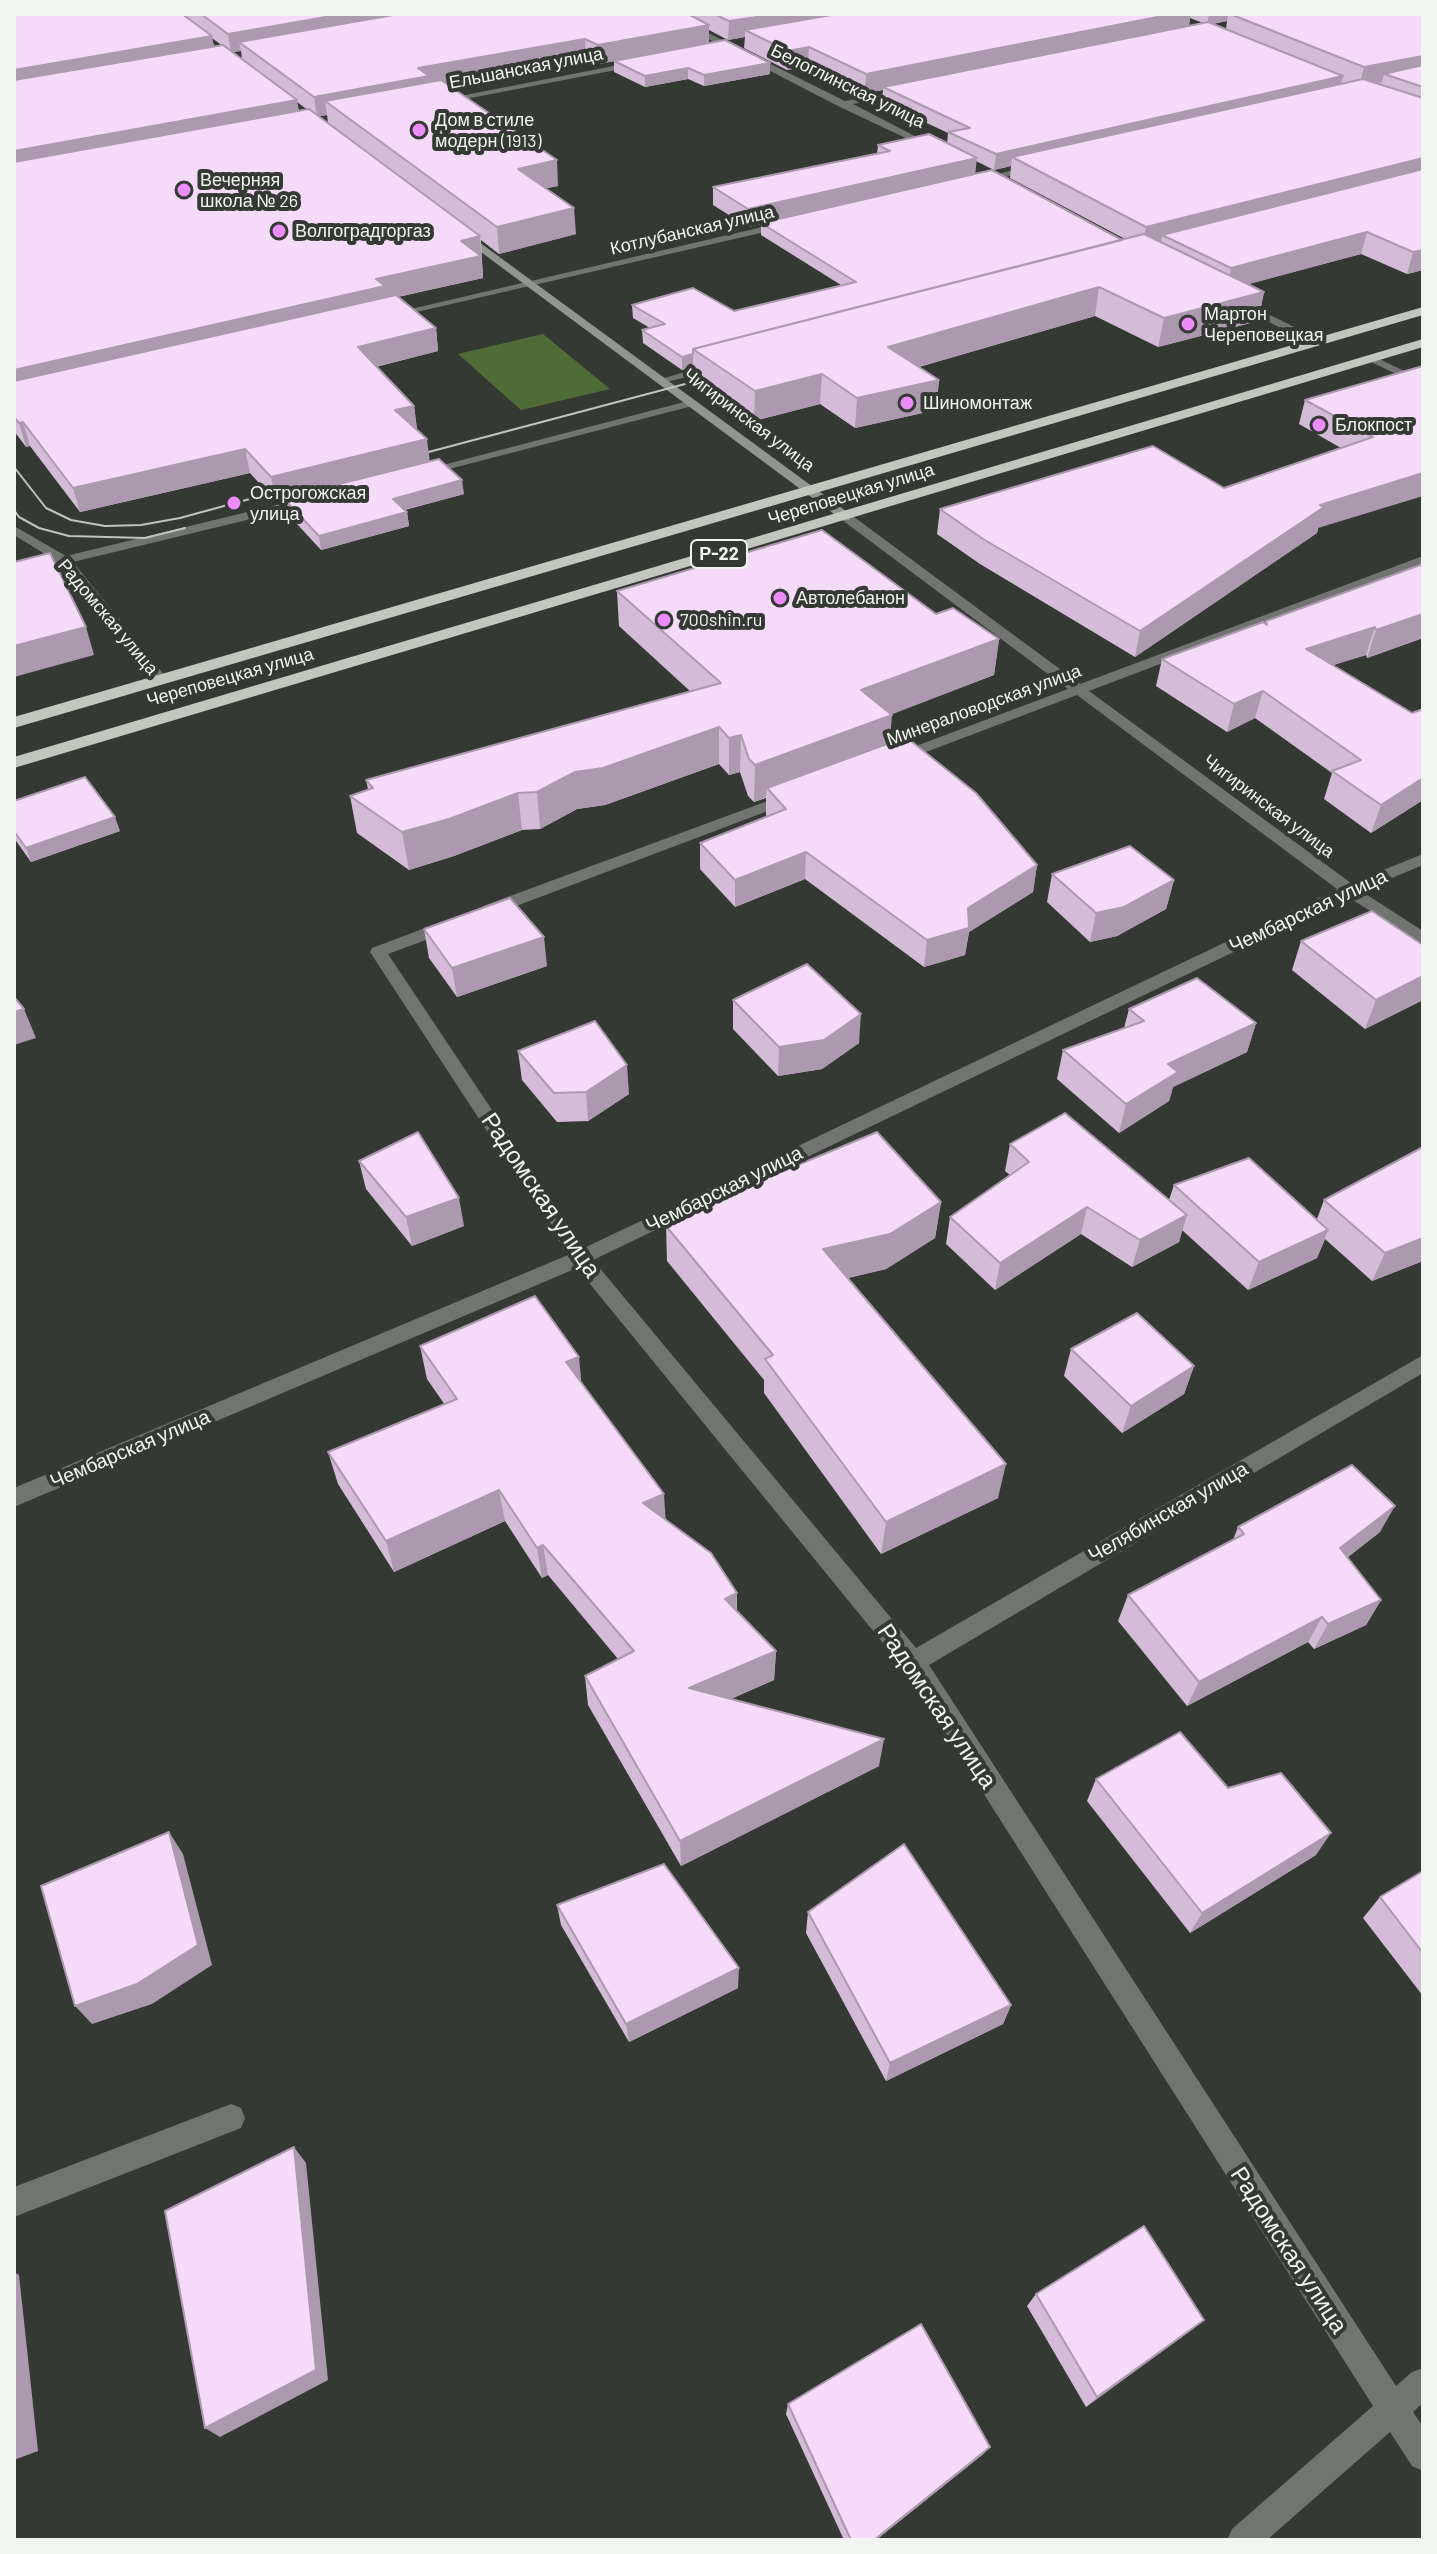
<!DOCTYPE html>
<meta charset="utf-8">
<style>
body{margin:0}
#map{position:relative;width:1437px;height:2554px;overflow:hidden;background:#353933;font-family:Barlow,sans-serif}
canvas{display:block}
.frame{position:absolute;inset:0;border:16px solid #f2f4f1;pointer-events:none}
</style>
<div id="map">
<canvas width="1437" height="2554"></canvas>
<div class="frame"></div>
</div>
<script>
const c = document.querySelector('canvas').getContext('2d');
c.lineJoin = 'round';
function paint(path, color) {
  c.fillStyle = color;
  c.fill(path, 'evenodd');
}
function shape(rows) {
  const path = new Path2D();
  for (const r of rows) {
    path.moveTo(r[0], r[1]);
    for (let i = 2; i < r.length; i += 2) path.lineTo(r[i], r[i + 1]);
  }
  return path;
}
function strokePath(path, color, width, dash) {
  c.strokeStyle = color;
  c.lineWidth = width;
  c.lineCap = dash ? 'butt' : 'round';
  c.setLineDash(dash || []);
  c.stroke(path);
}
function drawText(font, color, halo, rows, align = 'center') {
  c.font = font + ' Barlow,sans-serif';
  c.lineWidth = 8;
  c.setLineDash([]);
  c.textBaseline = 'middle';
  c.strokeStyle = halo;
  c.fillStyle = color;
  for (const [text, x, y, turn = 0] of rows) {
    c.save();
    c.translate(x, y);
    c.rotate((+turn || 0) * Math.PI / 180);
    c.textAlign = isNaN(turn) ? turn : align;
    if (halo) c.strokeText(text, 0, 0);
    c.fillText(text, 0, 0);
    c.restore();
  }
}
paint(shape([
 [543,334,610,389,521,410,458,354]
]), '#506c36');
paint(shape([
 [660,14,670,14,845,101,910,89,910,93,853,104,940,149,933,151,838,106,660,14],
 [639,61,642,65,439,104,435,101,639,61],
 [1037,164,1040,169,975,184,970,181,1037,164],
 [788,221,791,226,386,319,381,316,788,221],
 [1235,298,1321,340,1322,342,1313,344,1231,303,1231,299,1235,298],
 [1371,355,1423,380,1423,387,1367,360,1365,358,1371,355],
 [717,363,723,366,721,368,663,383,657,380,717,363],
 [692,400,696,401,696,405,422,476,416,472,692,400],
 [309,497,315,501,313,504,73,562,166,677,166,683,156,683,62,565,14,577,14,569,53,559,14,535,14,526,66,556,309,497],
 [842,514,850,514,1080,684,1423,556,1423,564,1089,691,1351,883,1423,854,1423,865,1361,891,1423,931,1423,944,1348,897,593,1260,916,1648,1423,1355,1423,1373,929,1665,1396,2386,1412,2372,1423,2368,1423,2403,1413,2412,1423,2427,1423,2471,1412,2466,1390,2432,1267,2540,1227,2540,1232,2529,1373,2406,905,1670,577,1268,14,1507,14,1488,568,1255,370,952,372,948,441,922,453,922,455,926,453,930,388,954,584,1248,1337,889,1077,695,902,761,892,761,892,755,1068,689,842,520,842,514],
 [792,792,800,797,797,800,495,914,483,914,481,910,483,906,792,792],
 [231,2104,241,2108,245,2118,241,2128,14,2217,14,2187,231,2104]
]), '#727471');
paint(shape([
 [458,231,464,231,850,514,850,520,842,520,458,235,458,231]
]), '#929590');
paint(shape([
 [1423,307,1423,315,14,728,14,717,1423,307],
 [1423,339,1423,347,14,768,14,757,1423,339]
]), '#c2c6bf');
strokePath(shape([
 [406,458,719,375],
 [14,467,46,508,71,520,105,526,141,525,180,518,290,488],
 [14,510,19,517,39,528,69,536,145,538,185,528]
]), '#c1c3bf', 2);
paint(shape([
 [14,14,1423,14,1423,270,1407,274,1361,254,1248,284,1264,292,1258,321,1158,347,1095,316,919,367,939,380,936,410,855,428,820,404,754,421,693,378,693,367,682,370,643,343,642,330,650,328,633,318,632,305,734,311,841,285,761,235,761,224,748,227,713,205,713,187,877,154,878,145,947,143,948,133,882,102,883,90,865,93,808,66,787,70,744,48,745,37,728,40,709,30,709,43,770,74,704,86,688,79,645,87,614,72,614,61,599,64,586,58,445,83,558,186,546,188,576,234,499,254,481,240,483,278,398,297,436,328,438,351,376,367,414,406,417,429,430,462,464,494,405,510,407,512,409,526,321,550,286,512,284,500,276,502,250,473,80,512,30,446,26,447,14,431],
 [1190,18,1203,23,1189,26],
 [1227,21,1226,29,1213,24],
 [212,38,220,44,221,45,214,46],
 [241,51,242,59,233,52],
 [297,102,305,108,307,109,299,111],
 [327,115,328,123,319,116],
 [976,161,994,170,1011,166,1010,178,1125,239,1122,240,975,174],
 [1423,366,1318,528,1317,533,1135,657,980,564,937,534,940,509,1224,488,1341,448,1299,424,1305,400],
 [1423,564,1423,638,1367,658,1366,655,1333,665,1412,713,1423,709,1423,800,1371,833,1324,799,1332,773,1255,718,1227,732,1156,686,1162,659,1265,624,1266,621],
 [617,591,936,614,999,639,994,675,891,714,890,743,1037,865,1033,892,969,932,965,955,924,967,805,879,735,907,700,869,700,843,767,817,766,815,766,798,754,802,748,796,740,772,729,775,719,764,605,805,577,809,540,829,522,830,454,856,409,870,357,833,350,796,368,789,366,780,691,692,619,626],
 [14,801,120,831,31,862,14,838],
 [1052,874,1174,880,1166,909,1117,936,1090,942,1047,902],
 [424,929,547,966,457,997,429,958],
 [1301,941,1423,945,1423,1000,1365,1029,1292,970],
 [733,1000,859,1043,822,1069,778,1076,733,1029],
 [1129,1009,1256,1023,1247,1052,1173,1087,1169,1101,1119,1133,1057,1079,1063,1050,1124,1028],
 [518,1051,629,1094,588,1121,557,1122,522,1080],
 [1010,1144,1169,1200,1174,1185,1317,1219,1324,1200,1423,1261,1372,1281,1325,1239,1317,1258,1248,1290,1182,1230,1179,1242,1132,1267,1081,1234,995,1290,946,1244,950,1217,1010,1175,1005,1171],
 [359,1161,464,1226,412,1246,366,1189],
 [941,1202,935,1238,886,1269,848,1278,998,1498,881,1554,764,1393,764,1380,667,1261,666,1226],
 [420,1346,582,1384,665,1519,737,1593,737,1611,776,1651,774,1680,731,1699,879,1766,681,1866,588,1705,585,1676,618,1659,548,1575,542,1578,505,1521,394,1572,338,1484,328,1452,445,1405,427,1379],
 [1071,1349,1194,1366,1184,1394,1122,1433,1064,1376],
 [1238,1527,1380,1532,1348,1557,1381,1600,1366,1625,1314,1649,1308,1642,1187,1706,1118,1621,1128,1595,1233,1540],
 [1096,1779,1228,1788,1316,1855,1190,1933,1087,1801],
 [1423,1871,1423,1996,1363,1918,1380,1897],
 [557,1905,738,1988,629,2042,561,1925],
 [808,1912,1011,2005,1003,2024,886,2081,806,1933],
 [1036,2294,1204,2320,1086,2407,1027,2306],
 [788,2404,990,2447,982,2455,876,2540,844,2540,786,2414]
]), '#d4bbd7');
paint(shape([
 [343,14,452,14,239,42,241,51,231,52,228,34],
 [777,14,861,14,745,30,745,37,728,40,729,21],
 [1173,14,1191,14,1188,29,883,87,883,90,865,93,866,74],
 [1209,14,1228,14,1227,21,1207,25],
 [709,25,709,44,599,64,598,45],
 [212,36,215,55,14,90,14,70],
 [585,39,586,58,430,85,325,101,327,115,317,117,314,97,418,68],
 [809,47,808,66,787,70,788,51],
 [1423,56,1423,74,1384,74,1382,82,1359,87,1364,67],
 [770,63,770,74,704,86,704,75],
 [688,68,688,79,645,87,645,76],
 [1343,76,1339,91,1012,157,1011,166,994,170,996,154],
 [297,100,300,120,14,173,14,151],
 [977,158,975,175,748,227,748,209],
 [1423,158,1423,177,1162,235,1161,244,1142,249,1146,227],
 [557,160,558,186,520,194,518,169],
 [574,208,576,234,499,254,497,227],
 [1367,232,1361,254,1227,290,1231,268],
 [480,236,483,278,387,299,14,395,14,370,376,279,461,241],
 [1423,250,1423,270,1407,274,1413,252],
 [1099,287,1095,316,886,376,888,347],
 [1264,292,1258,321,1158,347,1164,318],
 [436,328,438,351,362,370,358,347],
 [693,354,693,367,682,370,682,357],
 [822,374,820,404,754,421,755,391],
 [939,380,936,410,855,428,857,398],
 [414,406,417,430,395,410],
 [23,422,30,446,26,447,19,423],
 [427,439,430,463,276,502,271,477],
 [245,449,250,473,80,512,73,488],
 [1423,473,1423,496,1318,528,1317,533,1135,657,1140,631,1320,505],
 [462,480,464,494,395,512,393,499],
 [407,512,409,526,321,550,319,536],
 [1423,614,1423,638,1367,658,1376,630],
 [86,627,94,655,14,677,14,646],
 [1375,627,1366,655,1298,676,1306,649],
 [999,639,994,675,859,727,861,690],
 [1263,691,1255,718,1227,732,1234,704],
 [892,715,889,752,767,788,766,797,754,802,755,765],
 [719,727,719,764,605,805,577,809,540,829,537,792,575,772],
 [741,735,740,772,729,775,729,738],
 [1423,778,1423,800,1371,833,1381,805],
 [518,793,522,830,454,856,409,870,402,832],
 [115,817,120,831,31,862,26,848],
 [806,852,805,879,735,907,735,880],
 [1037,865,1033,892,969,932,965,955,924,967,927,940,968,908],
 [1174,880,1166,909,1117,936,1090,942,1096,913],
 [544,937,547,966,457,997,452,968],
 [1423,976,1423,1000,1365,1029,1376,1000],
 [24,1009,36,1038,14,1045,14,1012],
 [861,1014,859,1043,822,1069,778,1076,779,1047],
 [1256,1023,1247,1052,1173,1087,1169,1101,1119,1133,1126,1104,1168,1064],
 [627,1065,629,1094,588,1121,586,1092],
 [459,1198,464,1226,412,1246,406,1217],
 [941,1202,935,1238,886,1269,821,1284,823,1249],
 [1087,1207,1081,1234,995,1290,1000,1263],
 [1187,1215,1179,1242,1132,1267,1140,1240],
 [1328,1230,1317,1258,1248,1290,1259,1262],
 [1423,1238,1423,1261,1372,1281,1385,1253],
 [579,1357,582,1389,566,1362],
 [1194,1366,1184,1394,1122,1433,1131,1406],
 [1006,1464,998,1498,881,1554,886,1522],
 [499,1490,505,1521,394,1572,386,1541],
 [664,1494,666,1525,643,1503],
 [1395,1506,1380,1532,1327,1573,1340,1548],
 [543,1545,548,1575,542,1578,537,1548],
 [737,1593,736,1623,725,1599],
 [1381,1600,1366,1625,1314,1649,1328,1624],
 [1322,1617,1308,1642,1187,1706,1199,1682],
 [776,1651,774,1680,690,1716,689,1688],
 [884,1739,879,1766,681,1866,680,1841],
 [169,1832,183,1854,212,1965,152,2004,92,2024,75,2006],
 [1331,1833,1316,1855,1190,1933,1202,1913],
 [739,1968,738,1988,629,2042,626,2024],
 [1011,2005,1003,2024,886,2081,890,2063],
 [294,2147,306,2163,328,2380,220,2437,205,2428],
 [14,2272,19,2275,38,2451,14,2460],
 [1204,2320,1189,2332,1086,2407,1097,2397],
 [990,2447,982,2455,876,2540,874,2540]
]), '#ac99af');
const building = shape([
 [14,14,182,14,212,36,14,70,14,14],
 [201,14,343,14,228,34,201,14],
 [399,14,688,14,709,25,598,45,585,39,418,68,429,76,314,97,239,42,399,14],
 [714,14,777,14,729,21,714,14],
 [837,14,1173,14,866,74,809,47,788,51,745,30,837,14],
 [1230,14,1423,14,1423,56,1364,67,1230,14],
 [1208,22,1343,76,996,154,948,132,970,128,883,87,1208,22],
 [725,40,770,63,704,75,688,68,645,76,614,61,725,40],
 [223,45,297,100,14,151,14,80,223,45],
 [1423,65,1423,87,1384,74,1423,65],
 [1363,79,1423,98,1423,158,1146,227,1012,157,1363,79],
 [441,80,557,160,518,169,574,208,497,227,325,101,441,80],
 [309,109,480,236,461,241,481,256,376,279,385,286,14,370,14,162,309,109],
 [929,134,977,158,748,209,713,187,890,151,878,145,929,134],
 [1423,169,1423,250,1413,252,1367,232,1231,268,1162,235,1423,169],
 [992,170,1122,240,693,349,693,354,682,357,642,330,665,324,632,305,693,288,734,311,856,282,761,223,992,170],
 [1144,234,1264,292,1164,318,1099,287,888,347,939,380,857,398,822,374,755,391,693,349,1144,234],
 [396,295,436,328,358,347,414,406,395,410,427,439,271,477,245,449,73,488,23,422,19,423,14,417,14,381,396,295],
 [1423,366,1423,473,1320,505,1324,507,1140,631,983,539,940,509,1153,446,1224,488,1373,437,1305,400,1423,366],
 [439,459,462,480,393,499,407,512,319,536,283,498,439,459],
 [822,530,936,614,953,608,999,639,861,690,892,715,755,765,749,759,741,735,729,738,719,727,603,768,575,772,537,792,518,793,449,819,402,832,350,796,373,788,366,780,721,683,617,591,822,530],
 [50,553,86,627,14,646,14,562,50,553],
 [1423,564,1423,614,1376,630,1375,627,1306,649,1412,713,1423,709,1423,778,1381,805,1332,771,1361,760,1263,691,1234,704,1162,659,1263,622,1267,625,1266,621,1423,564],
 [906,737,976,793,1037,865,968,908,969,928,927,940,806,852,735,880,700,843,786,809,767,788,906,737],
 [85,777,115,817,26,848,14,831,14,801,85,777],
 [1130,846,1174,880,1124,907,1096,913,1052,874,1130,846],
 [510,898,544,937,452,968,424,929,510,898],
 [1372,911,1423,945,1423,976,1376,1000,1301,941,1372,911],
 [807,964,861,1014,824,1040,779,1047,733,1000,807,964],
 [1197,978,1256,1023,1168,1064,1178,1072,1126,1104,1063,1050,1144,1021,1129,1009,1197,978],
 [14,997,24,1009,14,1012,14,997],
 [595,1021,627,1065,586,1092,554,1093,518,1051,595,1021],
 [1065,1113,1187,1215,1140,1240,1087,1207,1000,1263,950,1217,1029,1162,1010,1144,1065,1113],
 [418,1132,459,1198,406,1217,359,1161,418,1132],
 [877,1132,941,1202,890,1234,823,1249,1006,1464,886,1522,765,1359,773,1355,666,1226,745,1187,877,1132],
 [1423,1147,1423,1238,1385,1253,1324,1200,1423,1147],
 [1249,1158,1328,1230,1259,1262,1174,1185,1249,1158],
 [535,1296,579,1357,566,1362,664,1494,643,1503,711,1553,737,1593,725,1599,776,1651,689,1688,884,1739,680,1841,585,1676,634,1651,543,1545,537,1548,499,1490,386,1541,328,1452,457,1399,420,1346,535,1296],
 [1137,1313,1194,1366,1131,1406,1071,1349,1137,1313],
 [1352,1465,1395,1506,1340,1548,1381,1600,1328,1624,1322,1617,1199,1682,1128,1595,1244,1534,1238,1527,1352,1465],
 [1180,1732,1228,1788,1281,1773,1331,1833,1202,1913,1096,1779,1180,1732],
 [169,1832,198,1945,137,1984,75,2006,41,1886,169,1832],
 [904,1844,1011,2005,890,2063,808,1912,904,1844],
 [664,1864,739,1968,626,2024,557,1905,664,1864],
 [1423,1871,1423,1953,1380,1897,1423,1871],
 [294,2147,316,2370,205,2428,165,2211,294,2147],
 [1144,2226,1204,2320,1097,2397,1036,2294,1144,2226],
 [921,2324,990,2447,874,2540,851,2540,788,2404,921,2324]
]);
paint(building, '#f6dafa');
strokePath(building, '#ac99af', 2);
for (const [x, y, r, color] of [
 [419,130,8,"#ec8cfb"],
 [184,190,8,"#ec8cfb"],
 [279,231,8,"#ec8cfb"],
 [1188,324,8,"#ec8cfb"],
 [907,403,8,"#ec8cfb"],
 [1319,425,8,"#ec8cfb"],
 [234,503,8,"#ec8cfb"],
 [780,598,8,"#ec8cfb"],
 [664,620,8,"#ec8cfb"]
]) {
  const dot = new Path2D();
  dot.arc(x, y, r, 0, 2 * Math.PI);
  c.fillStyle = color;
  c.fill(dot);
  strokePath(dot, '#353933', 3);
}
drawText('18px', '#f2f4f1', '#353933', [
 ["Ельшанская улица",526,68,-11],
 ["Белоглинская улица",848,86,26],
 ["Котлубанская улица",692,230,-13],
 ["Чигиринская улица",749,420,37],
 ["Череповецкая улица",851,494,-17],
 ["Радомская улица",108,617,50],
 ["Череповецкая улица",230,677,-16],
 ["Минераловодская улица",984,705,-20],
 ["Чигиринская улица",1269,806,37]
]);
drawText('18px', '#f2f4f1', '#353933', [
 ["Дом в стиле",435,120],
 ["модерн (1913)",435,141],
 ["Вечерняя",200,180],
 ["школа № 26",200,201],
 ["Волгоградгоргаз",295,231],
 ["Мартон",1204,314],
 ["Череповецкая",1204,335],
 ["Шиномонтаж",923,403],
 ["Блокпост",1335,425],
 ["Острогожская",250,493],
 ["улица",250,514],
 ["Автолебанон",796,598],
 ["700shin.ru",680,620]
], 'left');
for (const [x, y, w] of [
 [719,554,56]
]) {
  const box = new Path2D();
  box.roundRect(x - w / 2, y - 14, w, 28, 6);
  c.fillStyle = '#353933';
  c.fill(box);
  strokePath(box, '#f2f4f1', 2);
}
drawText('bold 18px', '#f2f4f1', null, [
 ["Р-22",719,554]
]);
drawText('20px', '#f2f4f1', '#353933', [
 ["Чембарская улица",1308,911,-25],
 ["Чембарская улица",724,1189,-26],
 ["Чембарская улица",130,1449,-23],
 ["Челябинская улица",1168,1512,-30]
]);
drawText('24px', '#f2f4f1', '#353933', [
 ["Радомская улица",541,1195,56],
 ["Радомская улица",937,1706,56],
 ["Радомская улица",1289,2250,57]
]);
</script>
